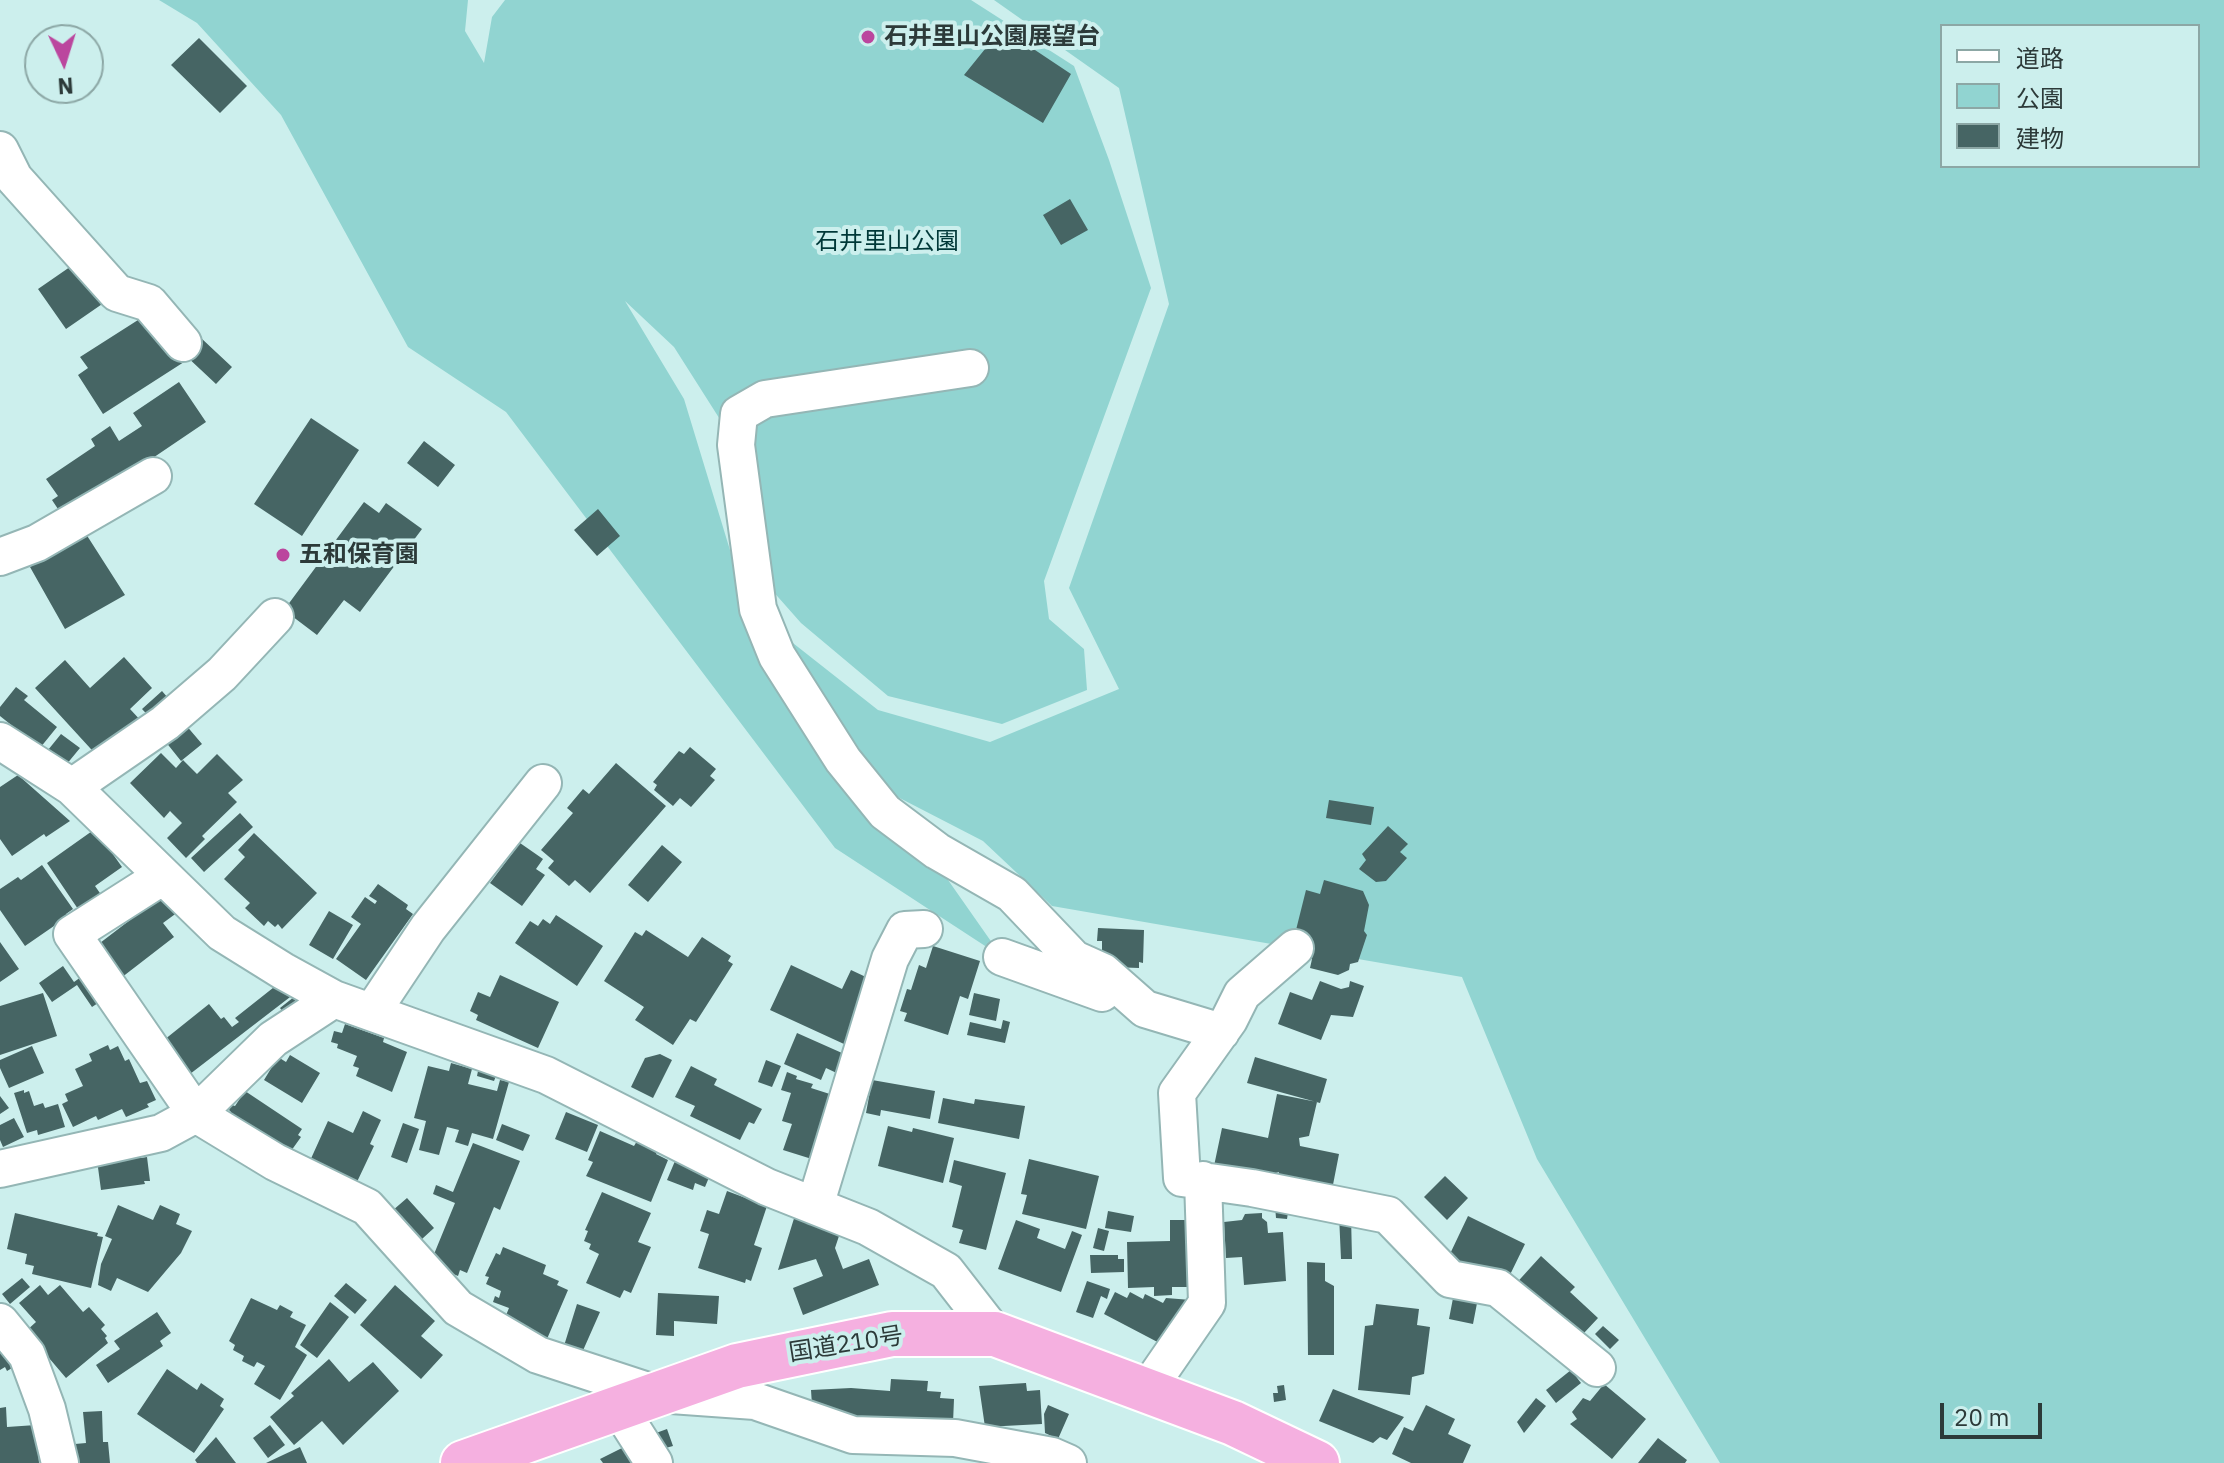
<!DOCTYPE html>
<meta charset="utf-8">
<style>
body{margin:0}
#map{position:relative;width:2224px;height:1463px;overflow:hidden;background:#ccefed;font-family:"IBM Plex Sans","Noto Sans JP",sans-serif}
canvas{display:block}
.legend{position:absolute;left:1940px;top:24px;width:260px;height:144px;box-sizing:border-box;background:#ccefed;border:2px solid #8ca7a5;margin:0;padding:10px 14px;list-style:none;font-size:24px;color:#2c3a39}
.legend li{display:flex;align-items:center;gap:16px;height:40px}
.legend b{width:40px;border:2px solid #8ca7a5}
.north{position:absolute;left:24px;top:24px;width:80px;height:80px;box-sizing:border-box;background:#ccefed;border:2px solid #8ca7a5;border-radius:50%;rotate:176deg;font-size:22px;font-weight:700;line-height:32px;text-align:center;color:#2c3a39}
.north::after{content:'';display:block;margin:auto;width:28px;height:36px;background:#bb469e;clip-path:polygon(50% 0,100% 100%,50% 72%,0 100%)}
.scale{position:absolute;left:1940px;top:1403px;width:102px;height:36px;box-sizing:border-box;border:4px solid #2c3a39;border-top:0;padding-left:10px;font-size:24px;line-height:28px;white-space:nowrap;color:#2c3a39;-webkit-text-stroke:6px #ccefed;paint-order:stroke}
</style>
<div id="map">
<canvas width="2224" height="1463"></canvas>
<ul class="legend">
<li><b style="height:10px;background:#fff"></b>道路</li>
<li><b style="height:22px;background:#91d4d1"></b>公園</li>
<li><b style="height:22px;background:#466564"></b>建物</li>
</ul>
<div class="north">N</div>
<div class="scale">20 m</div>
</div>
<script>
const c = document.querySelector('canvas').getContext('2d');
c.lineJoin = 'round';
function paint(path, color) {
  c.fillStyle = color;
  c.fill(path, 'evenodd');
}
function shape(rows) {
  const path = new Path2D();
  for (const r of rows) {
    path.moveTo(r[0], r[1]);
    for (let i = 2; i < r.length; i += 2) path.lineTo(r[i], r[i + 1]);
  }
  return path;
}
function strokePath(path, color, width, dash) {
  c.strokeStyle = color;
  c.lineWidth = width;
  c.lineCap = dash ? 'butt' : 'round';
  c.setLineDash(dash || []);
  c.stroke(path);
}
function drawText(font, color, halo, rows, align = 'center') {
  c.font = font + ' "IBM Plex Sans","Noto Sans JP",sans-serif';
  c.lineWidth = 8;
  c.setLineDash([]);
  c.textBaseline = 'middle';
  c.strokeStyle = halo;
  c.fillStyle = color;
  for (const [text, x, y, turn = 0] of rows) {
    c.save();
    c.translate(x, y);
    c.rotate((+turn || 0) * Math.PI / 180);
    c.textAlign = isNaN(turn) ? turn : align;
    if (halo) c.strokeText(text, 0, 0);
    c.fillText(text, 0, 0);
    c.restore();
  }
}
paint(shape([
 [159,0,468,0,465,31,484,63,492,17,505,0,971,0,1074,66,1109,160,1151,288,1044,581,1049,619,1084,649,1087,690,1002,724,888,696,801,623,748,563,728,432,674,347,625,301,684,399,740,583,1002,957,835,848,506,412,408,347,281,115,197,23],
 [994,0,2224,0,2224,1463,1720,1463,1537,1159,1462,977,1052,906,983,841,888,792,784,636,878,710,990,742,1119,689,1069,588,1169,304,1119,88],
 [1942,26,2198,26,2198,166,1942,166]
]), '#91d4d1');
paint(shape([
 [1002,28,1071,74,1043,123,964,75],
 [199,38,247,86,220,113,171,65],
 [1070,199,1088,230,1061,245,1043,215],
 [80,260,108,300,66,329,38,289],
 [149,313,184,362,103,414,78,375,88,368,80,357],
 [201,338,232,367,216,384,185,355],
 [179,382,206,422,64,518,52,500,58,496,46,479,95,446,91,439,110,426,119,441,142,426,133,413],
 [311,418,359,450,302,536,254,504],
 [424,441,455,465,438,487,407,463],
 [364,502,379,513,386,503,422,529,360,612,344,600,317,635,284,610],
 [598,509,620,536,597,556,574,530],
 [86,534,125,595,65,629,30,567],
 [124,657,152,688,130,709,143,723,101,760,35,688,65,660,90,688],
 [16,687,28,696,24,700,57,727,40,748,0,716,0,707],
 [162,691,174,705,155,723,142,709],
 [185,724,202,744,181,761,165,741],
 [61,734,80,748,66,765,48,750],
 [690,747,716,769,710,776,715,780,691,807,680,798,673,806,654,790,657,785,653,782,679,751,684,754],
 [161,753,176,768,183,760,197,774,217,754,243,780,228,793,237,802,202,836,205,839,186,858,167,838,182,823,170,811,164,818,130,783],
 [616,763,666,806,590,893,575,880,569,886,548,868,554,861,541,850,573,813,567,808,583,789,589,794],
 [18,775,70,821,46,837,44,834,12,856,0,839,0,787],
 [1329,800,1374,807,1371,825,1326,818],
 [240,813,253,827,204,872,191,858],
 [1388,826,1408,844,1400,852,1407,858,1386,881,1376,882,1359,869,1366,860,1362,854],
 [95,829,122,867,95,886,102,896,80,912,47,863],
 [254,833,317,893,282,929,278,924,275,927,268,921,264,926,245,908,250,903,224,879,245,857,238,850],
 [520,843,543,859,536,869,545,875,522,906,490,883],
 [662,845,682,862,648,902,628,885],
 [42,865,73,909,66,914,67,917,25,946,0,910,0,889,18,877,21,880],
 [1324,880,1363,891,1369,905,1364,931,1367,935,1358,962,1350,964,1349,970,1338,975,1310,968,1312,959,1302,957,1308,934,1296,930,1306,890,1320,894],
 [378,884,408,905,406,909,413,914,366,980,336,959,361,924,351,917,365,897,375,904,377,901,369,896],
 [164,894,178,912,163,923,174,937,108,988,83,956],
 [329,911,353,925,333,959,309,945],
 [556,915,603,946,577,986,515,943,530,921,538,926,543,919,550,924],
 [1098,928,1144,930,1143,963,1139,962,1139,968,1112,967,1102,959,1102,941,1097,941],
 [646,930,688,957,702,937,731,956,728,961,733,964,696,1022,690,1019,673,1045,635,1020,644,1007,604,981,635,932,642,936],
 [0,942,19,969,0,982],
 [933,946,980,961,968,999,960,996,948,1035,904,1021,907,1013,900,1011,907,989,911,990,919,965,926,968],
 [791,965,842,989,851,970,868,978,870,990,844,1044,770,1010],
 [63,966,74,982,81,977,104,999,92,1007,77,985,52,1002,39,983],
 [500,975,559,1002,538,1048,476,1020,478,1015,470,1011,478,992,490,997],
 [283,980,294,994,190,1074,164,1040,209,1004,221,1019,224,1017,232,1027,239,1022,235,1018],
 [1320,981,1341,989,1349,987,1350,981,1364,986,1353,1017,1331,1015,1321,1040,1278,1024,1290,992,1312,1000],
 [43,993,57,1036,0,1055,0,1006],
 [299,993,302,997,283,1012,280,1008],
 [974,993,1000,999,996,1021,969,1015],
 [1003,1020,1010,1022,1005,1043,967,1035,970,1022,1001,1029],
 [345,1024,384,1038,383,1042,407,1052,392,1092,356,1076,359,1068,353,1066,357,1056,337,1048,338,1044,331,1042,334,1031,342,1033],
 [797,1033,851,1057,843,1076,826,1068,821,1080,784,1064],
 [108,1045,110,1050,118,1046,125,1061,129,1059,140,1083,147,1081,156,1100,147,1104,149,1107,126,1117,122,1109,98,1120,96,1116,73,1127,62,1104,68,1101,65,1094,83,1086,75,1069,92,1061,89,1054],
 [32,1046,44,1073,9,1088,0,1068,0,1060],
 [660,1054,672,1060,653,1098,631,1087,645,1058],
 [290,1055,320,1073,302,1103,264,1080,278,1057,286,1062],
 [1255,1057,1327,1079,1320,1103,1247,1083],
 [766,1060,781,1066,772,1087,758,1082],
 [451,1063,472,1069,468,1084,497,1091,500,1080,509,1082,493,1139,472,1133,468,1146,455,1142,459,1130,447,1127,439,1155,419,1150,426,1121,414,1118,428,1066,449,1071],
 [691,1066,717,1079,714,1085,762,1109,754,1124,749,1122,740,1140,690,1116,695,1106,675,1097],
 [478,1071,496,1076,494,1081,477,1076],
 [787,1072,797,1076,796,1079,813,1084,811,1088,836,1096,815,1160,783,1150,792,1124,782,1121,791,1093,781,1090],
 [872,1080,935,1091,930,1119,881,1110,880,1116,866,1113],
 [24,1090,24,1093,29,1091,34,1106,43,1103,45,1108,58,1104,65,1127,38,1135,37,1130,27,1133,14,1093],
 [245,1091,302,1129,298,1135,301,1137,291,1151,227,1118,231,1112,229,1110,232,1105,235,1106],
 [1277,1094,1317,1102,1309,1136,1299,1138,1300,1146,1339,1154,1331,1195,1276,1184,1279,1172,1263,1177,1214,1166,1222,1128,1268,1138],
 [0,1096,9,1108,0,1114],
 [943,1098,974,1104,975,1099,1025,1106,1019,1139,938,1123],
 [363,1111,381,1120,370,1144,374,1146,356,1184,309,1163,328,1121,353,1133],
 [566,1112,598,1125,587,1152,555,1139],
 [14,1118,24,1137,3,1147,0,1140,0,1125],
 [403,1123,419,1129,407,1163,391,1157],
 [502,1124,530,1135,523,1151,496,1140],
 [888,1126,912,1132,913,1128,954,1138,943,1183,878,1166],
 [600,1131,634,1146,637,1141,658,1150,656,1154,668,1160,651,1202,586,1176,593,1162,588,1160],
 [473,1143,520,1161,500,1210,494,1207,467,1273,460,1270,458,1276,439,1268,442,1263,432,1259,455,1203,433,1194,436,1185,453,1192],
 [141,1155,141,1158,147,1157,150,1181,144,1181,145,1184,101,1190,97,1160],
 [1029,1159,1099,1176,1086,1229,1022,1214,1027,1195,1021,1194],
 [954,1160,1006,1173,986,1250,959,1243,963,1230,952,1227,962,1186,949,1182],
 [675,1161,710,1175,705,1187,695,1183,693,1190,667,1180],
 [1445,1176,1468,1198,1447,1220,1424,1197],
 [727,1191,767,1206,754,1245,762,1248,751,1281,746,1279,745,1283,698,1268,709,1234,700,1231,707,1210,719,1214],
 [602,1192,651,1213,638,1242,651,1247,631,1293,624,1290,620,1298,586,1283,599,1254,589,1249,591,1244,584,1241,588,1231,585,1230],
 [407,1198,434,1228,422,1239,419,1236,415,1239,392,1211],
 [118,1205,153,1220,160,1205,180,1214,176,1224,192,1231,181,1253,148,1292,117,1278,111,1291,98,1285,101,1264,112,1239,105,1236],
 [1275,1206,1289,1206,1287,1219,1276,1218],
 [1108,1211,1134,1216,1131,1232,1105,1228],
 [796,1212,840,1233,835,1248,843,1269,869,1259,879,1285,803,1315,793,1288,823,1276,816,1259,778,1270],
 [15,1213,98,1233,97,1236,103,1237,91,1288,32,1274,34,1266,25,1264,27,1254,7,1249],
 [1262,1213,1262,1218,1267,1222,1268,1233,1283,1232,1286,1281,1244,1285,1242,1257,1226,1258,1224,1222,1242,1220,1245,1214],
 [1339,1215,1351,1215,1352,1259,1341,1259],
 [1468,1216,1525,1244,1506,1283,1449,1256],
 [1016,1220,1040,1229,1037,1238,1065,1249,1072,1231,1082,1235,1061,1292,998,1269],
 [1170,1220,1190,1220,1190,1287,1172,1287,1172,1295,1154,1296,1154,1287,1128,1288,1127,1242,1170,1241],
 [1098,1228,1109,1231,1104,1251,1093,1248],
 [503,1247,546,1265,543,1274,559,1281,557,1285,568,1290,547,1339,504,1320,509,1308,493,1302,495,1296,499,1298,501,1291,486,1284,489,1277,485,1276,496,1253,500,1255],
 [1090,1255,1118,1255,1118,1259,1124,1259,1124,1272,1091,1273],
 [1541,1256,1575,1287,1570,1292,1598,1318,1584,1333,1565,1317,1558,1324,1512,1288],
 [1307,1262,1325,1263,1325,1281,1334,1286,1334,1355,1308,1355],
 [22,1278,30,1287,10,1304,2,1294],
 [1087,1281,1110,1289,1107,1299,1101,1296,1093,1318,1076,1312],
 [346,1283,367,1300,355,1314,334,1296],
 [40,1285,48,1295,60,1285,83,1312,89,1307,105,1325,101,1329,107,1336,105,1338,108,1343,66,1378,26,1331,36,1322,19,1303],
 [395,1285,435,1321,421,1336,443,1355,421,1379,360,1325],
 [1115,1292,1127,1298,1130,1292,1143,1299,1145,1294,1163,1303,1166,1298,1191,1300,1167,1347,1104,1314],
 [658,1293,719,1296,717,1324,674,1321,674,1336,656,1335],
 [1454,1293,1478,1298,1473,1324,1449,1319],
 [251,1298,277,1310,280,1305,293,1312,290,1317,306,1325,295,1347,307,1355,280,1400,254,1384,265,1366,257,1362,254,1367,242,1361,244,1356,233,1350,235,1345,229,1341],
 [330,1302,349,1317,317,1358,300,1345],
 [577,1304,600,1312,581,1355,563,1349],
 [1376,1304,1419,1309,1417,1325,1430,1327,1424,1374,1412,1377,1410,1395,1358,1390,1365,1326,1373,1325],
 [157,1312,171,1333,160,1341,163,1346,108,1383,96,1365,120,1349,114,1341],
 [1603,1326,1619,1340,1610,1349,1595,1334],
 [0,1349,19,1364,7,1371,5,1367,0,1370],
 [329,1359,349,1382,373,1362,399,1391,343,1445,322,1421,294,1445,270,1417,294,1396,291,1393],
 [167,1369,197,1390,201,1383,224,1399,220,1406,224,1409,194,1453,137,1414],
 [1571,1370,1581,1383,1556,1403,1546,1390],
 [891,1379,928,1381,927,1391,941,1392,940,1398,954,1399,953,1423,851,1416,812,1405,811,1390,851,1388,890,1391],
 [1026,1383,1027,1391,1040,1390,1042,1424,985,1427,979,1386],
 [1604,1384,1646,1419,1612,1459,1570,1424,1577,1419,1572,1412,1583,1398,1590,1401],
 [1284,1385,1286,1400,1274,1402,1273,1393,1278,1393,1277,1386],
 [1333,1389,1404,1417,1387,1440,1380,1437,1373,1443,1319,1421],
 [1536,1398,1546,1406,1524,1433,1517,1422],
 [1048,1405,1069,1414,1058,1439,1045,1433,1044,1414],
 [1426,1405,1455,1419,1448,1434,1471,1445,1463,1463,1411,1463,1392,1454,1404,1427,1413,1431],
 [6,1407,7,1427,36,1425,39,1463,0,1463,0,1408],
 [102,1411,103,1442,108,1442,110,1463,77,1463,75,1444,86,1443,83,1412],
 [270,1425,285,1445,268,1458,253,1438],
 [667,1429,673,1446,662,1449,656,1433],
 [216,1437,236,1463,197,1463,195,1460],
 [1658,1438,1687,1460,1685,1463,1638,1463],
 [628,1445,640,1463,603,1463,600,1459],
 [300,1447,307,1463,266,1463]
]), '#466564');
const minor = shape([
 [0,150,14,178,117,293,149,303,183,343],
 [970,368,765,399,739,414,736,445,758,609,777,656,843,760,885,812,937,851,1012,894,1074,959,1103,972,1145,1009,1221,1032],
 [0,557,37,543,153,476],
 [0,741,72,787,222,933,283,971,334,999,546,1075,767,1187,868,1227,946,1271,995,1334],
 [72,787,165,723,222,674,275,617],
 [163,876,72,934,196,1114,275,1162,367,1207,458,1308,538,1355,657,1394,755,1401,853,1435,955,1438,1052,1456,1068,1463],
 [1295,948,1242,994,1229,1020,1177,1093,1182,1178,1252,1188,1388,1215,1450,1279,1498,1288,1597,1368],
 [1002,957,1102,993],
 [372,1012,428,928,543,783],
 [0,1169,161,1133,196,1114,273,1039,334,999],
 [815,1206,890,959,905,930,924,929],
 [0,1322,27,1355,47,1409,60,1463],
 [1147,1390,1207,1303,1203,1180],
 [619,1408,654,1463]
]);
const highway = shape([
 [463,1463,737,1366,892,1334,995,1334,1233,1423,1317,1463]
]);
strokePath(minor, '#94b6b5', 40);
strokePath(highway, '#fff', 48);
strokePath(minor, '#fff', 36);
strokePath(highway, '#f5b0e0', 44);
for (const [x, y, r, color] of [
 [868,37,8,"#bb469e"],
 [283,555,8,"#bb469e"]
]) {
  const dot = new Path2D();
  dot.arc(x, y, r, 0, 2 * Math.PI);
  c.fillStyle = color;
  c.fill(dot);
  strokePath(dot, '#ccefed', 3);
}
drawText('bold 24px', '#2c3a39', '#ccefed', [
 ["石井里山公園展望台",884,37],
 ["五和保育園",299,555]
], 'left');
drawText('24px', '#003838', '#ccefed', [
 ["石井里山公園",887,242]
]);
drawText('24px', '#2c3a39', '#ccefed', [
 ["国道210号",846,1345,-9]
]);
</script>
